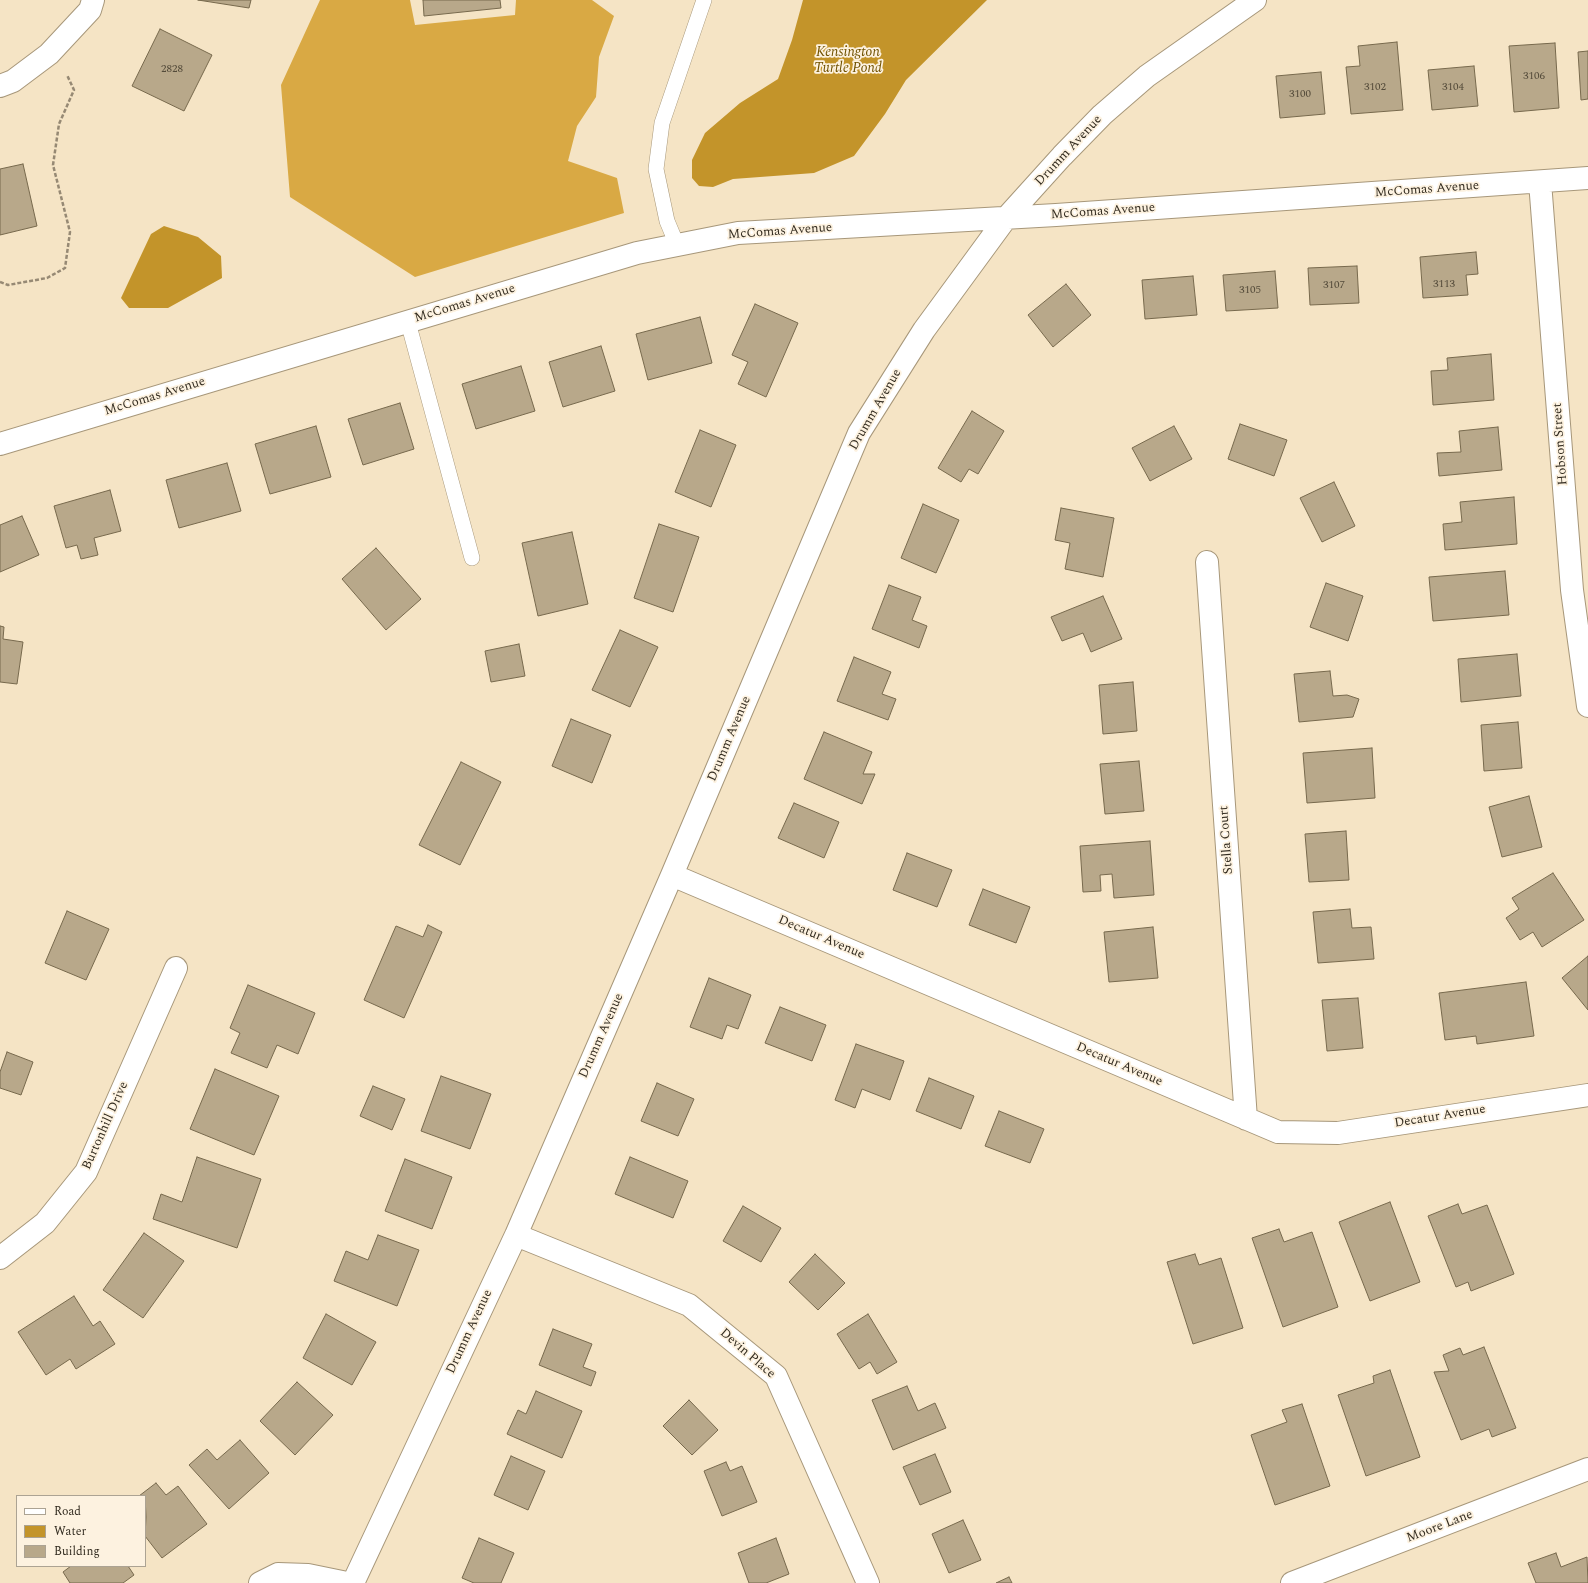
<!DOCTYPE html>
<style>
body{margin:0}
#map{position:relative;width:1588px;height:1583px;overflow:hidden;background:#f5e4c5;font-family:Spectral,serif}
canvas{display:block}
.legend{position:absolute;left:16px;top:1495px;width:130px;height:72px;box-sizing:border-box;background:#fdf2e0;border:1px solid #aca393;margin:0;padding:5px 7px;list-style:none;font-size:12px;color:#332c20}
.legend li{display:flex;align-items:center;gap:8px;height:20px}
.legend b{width:20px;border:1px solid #aca393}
</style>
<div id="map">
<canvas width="1588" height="1583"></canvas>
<ul class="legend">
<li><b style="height:5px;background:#fff"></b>Road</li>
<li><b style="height:11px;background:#c3942a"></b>Water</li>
<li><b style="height:11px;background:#b8a88a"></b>Building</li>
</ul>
</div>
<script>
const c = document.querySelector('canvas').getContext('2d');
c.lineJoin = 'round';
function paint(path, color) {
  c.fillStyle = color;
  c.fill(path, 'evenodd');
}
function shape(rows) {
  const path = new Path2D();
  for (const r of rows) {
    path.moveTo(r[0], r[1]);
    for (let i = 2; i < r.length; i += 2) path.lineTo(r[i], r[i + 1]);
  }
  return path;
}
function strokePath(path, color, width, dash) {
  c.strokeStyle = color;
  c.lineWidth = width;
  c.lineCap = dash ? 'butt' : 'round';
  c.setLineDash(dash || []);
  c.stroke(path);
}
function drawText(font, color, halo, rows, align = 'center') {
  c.font = font + ' Spectral,serif';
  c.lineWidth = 3.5;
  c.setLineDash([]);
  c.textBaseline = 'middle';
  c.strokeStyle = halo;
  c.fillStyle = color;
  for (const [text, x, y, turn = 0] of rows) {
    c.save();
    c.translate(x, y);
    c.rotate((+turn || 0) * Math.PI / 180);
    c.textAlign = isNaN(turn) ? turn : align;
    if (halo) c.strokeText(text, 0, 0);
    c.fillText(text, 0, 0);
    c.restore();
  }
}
paint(shape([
 [320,0,410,0,415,25,515,15,516,0,592,0,614,16,599,57,596,97,577,126,568,161,617,178,624,213,415,277,290,197,281,85]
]), '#d9a944');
paint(shape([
 [803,0,987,0,906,80,885,114,854,156,814,173,733,179,713,187,699,186,692,178,692,160,705,133,740,103,778,79,792,40],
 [164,226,198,237,221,256,222,278,168,308,129,308,121,298,151,234]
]), '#c3942a');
const building = shape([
 [198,0,251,0,249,8,198,0],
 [423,0,500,0,501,8,424,16,423,0],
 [160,29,212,55,184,111,132,86,160,29],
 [1397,42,1403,110,1351,114,1346,67,1360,66,1358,46,1397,42],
 [1555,43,1559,108,1514,112,1509,46,1555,43],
 [1588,51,1588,99,1581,100,1578,52,1588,51],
 [1474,66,1478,106,1432,110,1428,70,1474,66],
 [1321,72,1325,114,1280,118,1276,76,1321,72],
 [23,164,37,226,0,235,0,169,23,164],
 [1476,252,1478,274,1466,275,1468,295,1423,298,1420,257,1476,252],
 [1357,266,1359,303,1310,305,1308,268,1357,266],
 [1275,271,1278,308,1226,311,1223,275,1275,271],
 [1193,276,1197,315,1145,319,1142,280,1193,276],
 [1066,284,1091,315,1053,347,1028,315,1066,284],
 [755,304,798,323,766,397,738,384,748,362,732,355,755,304],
 [700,317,712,363,648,380,636,334,700,317],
 [601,346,615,391,563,407,549,362,601,346],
 [1491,354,1494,400,1433,405,1431,371,1448,370,1447,358,1491,354],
 [521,366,535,411,476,429,462,384,521,366],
 [400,403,414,449,363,465,348,419,400,403],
 [972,411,1004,431,978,474,969,469,961,482,938,468,972,411],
 [1240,424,1287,440,1274,476,1228,459,1240,424],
 [316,426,331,477,270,494,255,444,316,426],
 [1174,426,1192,459,1150,481,1132,448,1174,426],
 [1498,427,1502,470,1439,476,1437,453,1461,452,1459,431,1498,427],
 [700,430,736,445,711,507,675,492,700,430],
 [227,463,241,511,179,528,166,480,227,463],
 [1334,482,1355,526,1322,542,1300,498,1334,482],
 [110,490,121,531,94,538,98,555,81,559,77,545,66,548,54,506,110,490],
 [1514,497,1517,544,1445,550,1443,524,1462,522,1460,502,1514,497],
 [923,504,959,520,936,573,901,558,923,504],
 [1061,508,1114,518,1103,577,1065,569,1070,543,1055,540,1061,508],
 [22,516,39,555,0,572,0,525,22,516],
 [659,524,699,537,673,612,634,598,659,524],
 [572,532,588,604,538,616,522,543,572,532],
 [376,548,421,599,386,630,342,579,376,548],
 [1505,571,1509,615,1433,621,1429,577,1505,571],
 [1326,583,1363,596,1348,641,1310,627,1326,583],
 [889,585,921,597,912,620,927,626,919,648,872,629,889,585],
 [1103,596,1122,639,1091,652,1083,633,1062,641,1051,617,1103,596],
 [0,626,4,627,3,639,23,642,17,684,0,682,0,626],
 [620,630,658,647,630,707,592,690,620,630],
 [519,644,525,676,491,682,485,651,519,644],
 [1517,654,1521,696,1461,702,1458,659,1517,654],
 [854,657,891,672,882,694,896,699,888,720,837,701,854,657],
 [1330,671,1333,696,1347,695,1359,699,1353,717,1299,722,1294,674,1330,671],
 [1133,682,1137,731,1103,734,1099,685,1133,682],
 [571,719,611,735,592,783,552,766,571,719],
 [1518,722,1522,768,1484,771,1481,725,1518,722],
 [824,732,872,752,863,774,875,774,862,804,804,779,824,732],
 [1372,748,1375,798,1307,803,1303,753,1372,748],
 [1139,761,1144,811,1105,814,1100,764,1139,761],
 [461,762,501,782,460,865,419,845,461,762],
 [1529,796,1542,847,1502,857,1489,807,1529,796],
 [794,803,839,822,824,858,778,838,794,803],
 [1346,831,1349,880,1309,882,1305,834,1346,831],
 [1150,841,1154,895,1114,898,1112,874,1100,875,1101,891,1083,892,1080,846,1150,841],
 [907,853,952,870,937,907,893,890,907,853],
 [1553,873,1584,920,1542,947,1533,932,1520,940,1506,918,1519,909,1512,898,1553,873],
 [983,889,1030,907,1016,943,969,925,983,889],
 [1350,909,1352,928,1371,927,1374,959,1318,963,1313,912,1350,909],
 [67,911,109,929,86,980,45,963,67,911],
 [428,925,442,932,404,1018,364,1000,396,926,423,937,428,925],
 [1153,927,1158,978,1109,982,1104,932,1153,927],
 [1588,956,1588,1010,1562,978,1588,956],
 [709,978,751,995,738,1029,727,1025,722,1039,690,1027,709,978],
 [1526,982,1534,1036,1477,1044,1476,1036,1445,1040,1439,993,1526,982],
 [248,985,315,1013,298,1054,277,1045,267,1068,231,1053,240,1033,230,1028,248,985],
 [1358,998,1363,1048,1327,1051,1322,1000,1358,998],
 [780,1007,826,1025,812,1061,765,1043,780,1007],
 [856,1044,904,1061,890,1100,862,1089,855,1108,835,1100,856,1044],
 [7,1052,33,1062,21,1095,0,1088,0,1072,7,1052],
 [215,1069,279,1096,254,1155,190,1129,215,1069],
 [441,1076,491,1094,470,1149,421,1131,441,1076],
 [929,1078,974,1096,961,1129,916,1111,929,1078],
 [657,1083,694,1099,678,1136,641,1121,657,1083],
 [373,1086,405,1099,392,1130,360,1116,373,1086],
 [999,1111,1044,1129,1030,1163,985,1146,999,1111],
 [197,1157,261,1179,237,1248,153,1219,161,1194,182,1202,197,1157],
 [630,1157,688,1181,673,1218,615,1194,630,1157],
 [405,1159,452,1177,432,1229,385,1211,405,1159],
 [1390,1202,1420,1282,1370,1301,1339,1222,1390,1202],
 [1458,1204,1462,1214,1487,1205,1514,1274,1471,1291,1468,1282,1456,1287,1428,1216,1458,1204],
 [743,1206,781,1228,761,1262,723,1241,743,1206],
 [1279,1229,1284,1242,1312,1232,1338,1307,1283,1327,1252,1238,1279,1229],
 [144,1233,184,1261,143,1318,103,1290,144,1233],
 [378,1235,419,1250,397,1306,334,1281,346,1251,368,1260,378,1235],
 [815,1254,845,1283,818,1310,789,1282,815,1254],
 [1195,1254,1199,1265,1221,1258,1243,1328,1193,1344,1167,1262,1195,1254],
 [74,1296,93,1326,100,1321,115,1344,76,1369,70,1359,46,1375,18,1332,74,1296],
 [326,1314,376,1342,352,1385,303,1358,326,1314],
 [868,1314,897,1362,877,1374,870,1362,859,1369,837,1334,868,1314],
 [553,1329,592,1344,583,1367,596,1372,591,1386,539,1365,553,1329],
 [1484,1347,1516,1428,1492,1437,1489,1429,1461,1440,1434,1372,1449,1371,1443,1355,1460,1348,1463,1355,1484,1347],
 [1390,1370,1420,1457,1366,1476,1338,1395,1374,1383,1373,1376,1390,1370],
 [297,1382,333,1415,295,1455,260,1421,297,1382],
 [907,1386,918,1411,935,1403,946,1428,893,1450,872,1400,907,1386],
 [536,1391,582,1411,562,1458,507,1434,518,1410,526,1414,536,1391],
 [689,1400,718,1430,692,1455,663,1426,689,1400],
 [1302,1404,1330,1486,1275,1505,1251,1435,1287,1422,1282,1410,1302,1404],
 [240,1440,269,1473,229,1509,189,1465,207,1449,217,1460,240,1440],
 [935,1454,951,1492,920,1505,903,1467,935,1454],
 [511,1456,545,1471,528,1510,494,1495,511,1456],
 [726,1462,730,1471,742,1466,757,1502,722,1516,704,1471,726,1462],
 [156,1483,166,1495,178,1486,207,1524,162,1558,145,1536,146,1517,145,1496,139,1496,156,1483],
 [963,1520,981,1560,949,1573,932,1534,963,1520],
 [479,1538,514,1553,501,1583,474,1583,462,1578,479,1538],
 [776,1538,789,1574,766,1583,749,1583,738,1553,776,1538],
 [1556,1553,1561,1567,1587,1557,1588,1583,1536,1583,1528,1563,1556,1553],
 [71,1566,128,1566,134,1575,123,1583,70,1583,63,1572,71,1566],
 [1009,1577,1012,1583,996,1583,1009,1577]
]);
paint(building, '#b8a88a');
strokePath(building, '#77694d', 1);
const lane = shape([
 [677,245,667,221,656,169,662,123,704,0],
 [408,322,472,558]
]);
const street = shape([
 [0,86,13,81,49,54,90,10,93,0],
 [1540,182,1572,590,1588,706],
 [0,444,637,253,738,233,1056,215,1588,178],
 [1207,562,1246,1119],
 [672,875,1278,1132,1338,1133,1588,1095],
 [516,1235,689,1305,776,1376,868,1583],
 [0,1258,45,1223,86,1172,176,968],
 [260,1583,278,1574,308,1575,347,1583],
 [353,1583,516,1235,672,875,859,433,924,330,1006,218,1062,156,1102,115,1147,76,1255,0],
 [1292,1583,1588,1469]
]);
strokePath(lane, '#a7977a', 16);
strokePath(street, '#a7977a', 24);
strokePath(shape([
 [0,282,8,285,47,278,65,268,70,232,53,165,59,124,74,90,67,75]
]), '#968974', 2.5, [4, 2]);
strokePath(lane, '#fff', 15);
strokePath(street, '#fff', 22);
drawText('11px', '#544b3a', null, [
 ["2828",172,70],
 ["3106",1534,77],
 ["3102",1375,88],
 ["3104",1453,88],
 ["3100",1300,95],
 ["3113",1444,285],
 ["3107",1334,286],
 ["3105",1250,291]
]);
drawText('13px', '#332c20', '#fdf2e0', [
 ["Drumm Avenue",1069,151,-47],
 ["McComas Avenue",1427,190,-4],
 ["McComas Avenue",1103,212,-4],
 ["McComas Avenue",780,232,-4],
 ["McComas Avenue",465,304,-17],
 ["McComas Avenue",155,397,-17],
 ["Drumm Avenue",876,410,-60],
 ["Hobson Street",1561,444,-94],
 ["Drumm Avenue",730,739,-67],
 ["Stella Court",1227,840,-94],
 ["Decatur Avenue",821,938,23],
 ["Drumm Avenue",602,1036,-66],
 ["Decatur Avenue",1119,1065,23],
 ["Decatur Avenue",1440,1117,-9],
 ["Burtonhill Drive",106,1126,-66],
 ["Drumm Avenue",470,1332,-65],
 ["Devin Place",747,1354,41],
 ["Moore Lane",1440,1527,-21]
]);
drawText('italic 14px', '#715200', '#fdf2e0', [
 ["Kensington",848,53],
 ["Turtle Pond",848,69]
]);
</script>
